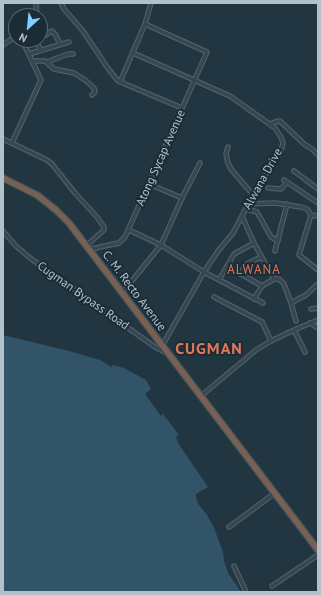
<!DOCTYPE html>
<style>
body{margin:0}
#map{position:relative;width:321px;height:595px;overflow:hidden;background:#223641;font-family:"PT Sans",sans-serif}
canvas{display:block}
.frame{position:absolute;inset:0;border:4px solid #b3c1cc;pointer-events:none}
.north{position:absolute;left:8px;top:8px;width:40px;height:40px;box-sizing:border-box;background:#1b2c36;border:1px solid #586872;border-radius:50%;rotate:207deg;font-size:11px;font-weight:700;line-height:16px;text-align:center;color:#b3c1cc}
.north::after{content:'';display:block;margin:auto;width:14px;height:18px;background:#84cdff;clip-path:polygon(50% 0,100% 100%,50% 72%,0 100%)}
</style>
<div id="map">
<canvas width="321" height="595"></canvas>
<div class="frame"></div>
<div class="north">N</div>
</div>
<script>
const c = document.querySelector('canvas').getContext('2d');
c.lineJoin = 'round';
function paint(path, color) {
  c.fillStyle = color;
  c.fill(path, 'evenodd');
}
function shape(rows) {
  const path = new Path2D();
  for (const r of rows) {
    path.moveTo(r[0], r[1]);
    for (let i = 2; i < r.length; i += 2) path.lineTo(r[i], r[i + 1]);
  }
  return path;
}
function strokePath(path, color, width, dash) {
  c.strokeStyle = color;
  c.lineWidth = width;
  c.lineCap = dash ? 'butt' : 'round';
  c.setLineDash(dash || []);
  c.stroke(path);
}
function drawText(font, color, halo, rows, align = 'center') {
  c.font = font + ' "PT Sans",sans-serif';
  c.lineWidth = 4;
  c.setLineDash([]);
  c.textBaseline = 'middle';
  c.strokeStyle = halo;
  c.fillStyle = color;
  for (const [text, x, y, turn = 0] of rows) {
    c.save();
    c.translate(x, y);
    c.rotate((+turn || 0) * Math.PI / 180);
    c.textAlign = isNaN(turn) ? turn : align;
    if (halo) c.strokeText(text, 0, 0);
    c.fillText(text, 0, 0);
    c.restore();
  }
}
paint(shape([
 [3,335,69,351,100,360,111,367,113,365,124,368,146,380,151,389,145,394,161,416,163,414,179,435,176,436,178,443,208,487,196,494,196,498,199,505,207,515,214,528,223,552,224,561,228,573,241,592,3,592]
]), '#325468');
const minor = shape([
 [36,3,37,16],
 [61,3,64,9,83,31,107,67,118,81,182,108],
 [40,38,52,31,55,34,60,44],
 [36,40,36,41,41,50],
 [3,45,16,36],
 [133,53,230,96,275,128,281,137,283,143,281,151,253,195,233,233,218,251,204,272,162,346],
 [29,54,69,42],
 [33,61,45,61,54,69,74,73,85,80,94,88,95,92,92,95],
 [47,62,68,54,73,54],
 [120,82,145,24,151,3],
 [270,124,275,122,280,121,304,144,312,149,318,155],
 [3,139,47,160,52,164,75,193,97,217,104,227,104,230,86,246],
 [12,143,41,80,22,40],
 [228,147,226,154,228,163,231,169,253,195],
 [294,171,318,189],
 [284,180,318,203],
 [149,184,182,198],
 [268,188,281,189,287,182],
 [249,204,275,203,301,207,307,209,311,215,299,255,318,270],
 [246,209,257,212,271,237,278,241],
 [311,215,318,216],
 [242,216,254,243,274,279,279,279,284,284,291,303,296,321],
 [129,230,161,245,204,272,263,303],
 [3,231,16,246,30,258,155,347,167,353],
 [100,247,119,243,125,237,207,52,145,24],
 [89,249,97,248],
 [275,251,287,204],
 [227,266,262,286],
 [240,274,245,265,261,257],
 [219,280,234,254,254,243],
 [122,293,161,245,182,198,200,163],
 [214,297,262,322,271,341],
 [254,299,262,286,274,279],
 [291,303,306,295,318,284],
 [311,309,318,308],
 [310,323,318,328],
 [294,330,305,352],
 [201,396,256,350,271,341,294,330,318,320],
 [229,527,275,493],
 [234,566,246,592],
 [272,586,318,555]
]);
const highway = shape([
 [3,178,37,195,56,210,69,223,318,550]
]);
strokePath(minor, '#54646f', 5.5);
strokePath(highway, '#41515c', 8);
strokePath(minor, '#364751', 3.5);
strokePath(highway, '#786152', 5.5);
drawText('12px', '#b3c1cc', '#1b2c36', [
 ["Atong Sycap Avenue",161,158,-66],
 ["Alwana Drive",263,179,-61],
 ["C. M. Recto Avenue",134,291,53],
 ["Cugman Bypass Road",83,296,35]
]);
c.letterSpacing = '1px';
drawText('13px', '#e07759', '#1b2c36', [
 ["ALWANA",254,270]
]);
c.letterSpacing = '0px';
c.letterSpacing = '1px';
drawText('bold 16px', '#e07759', '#1b2c36', [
 ["CUGMAN",209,349]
]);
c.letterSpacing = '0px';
</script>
